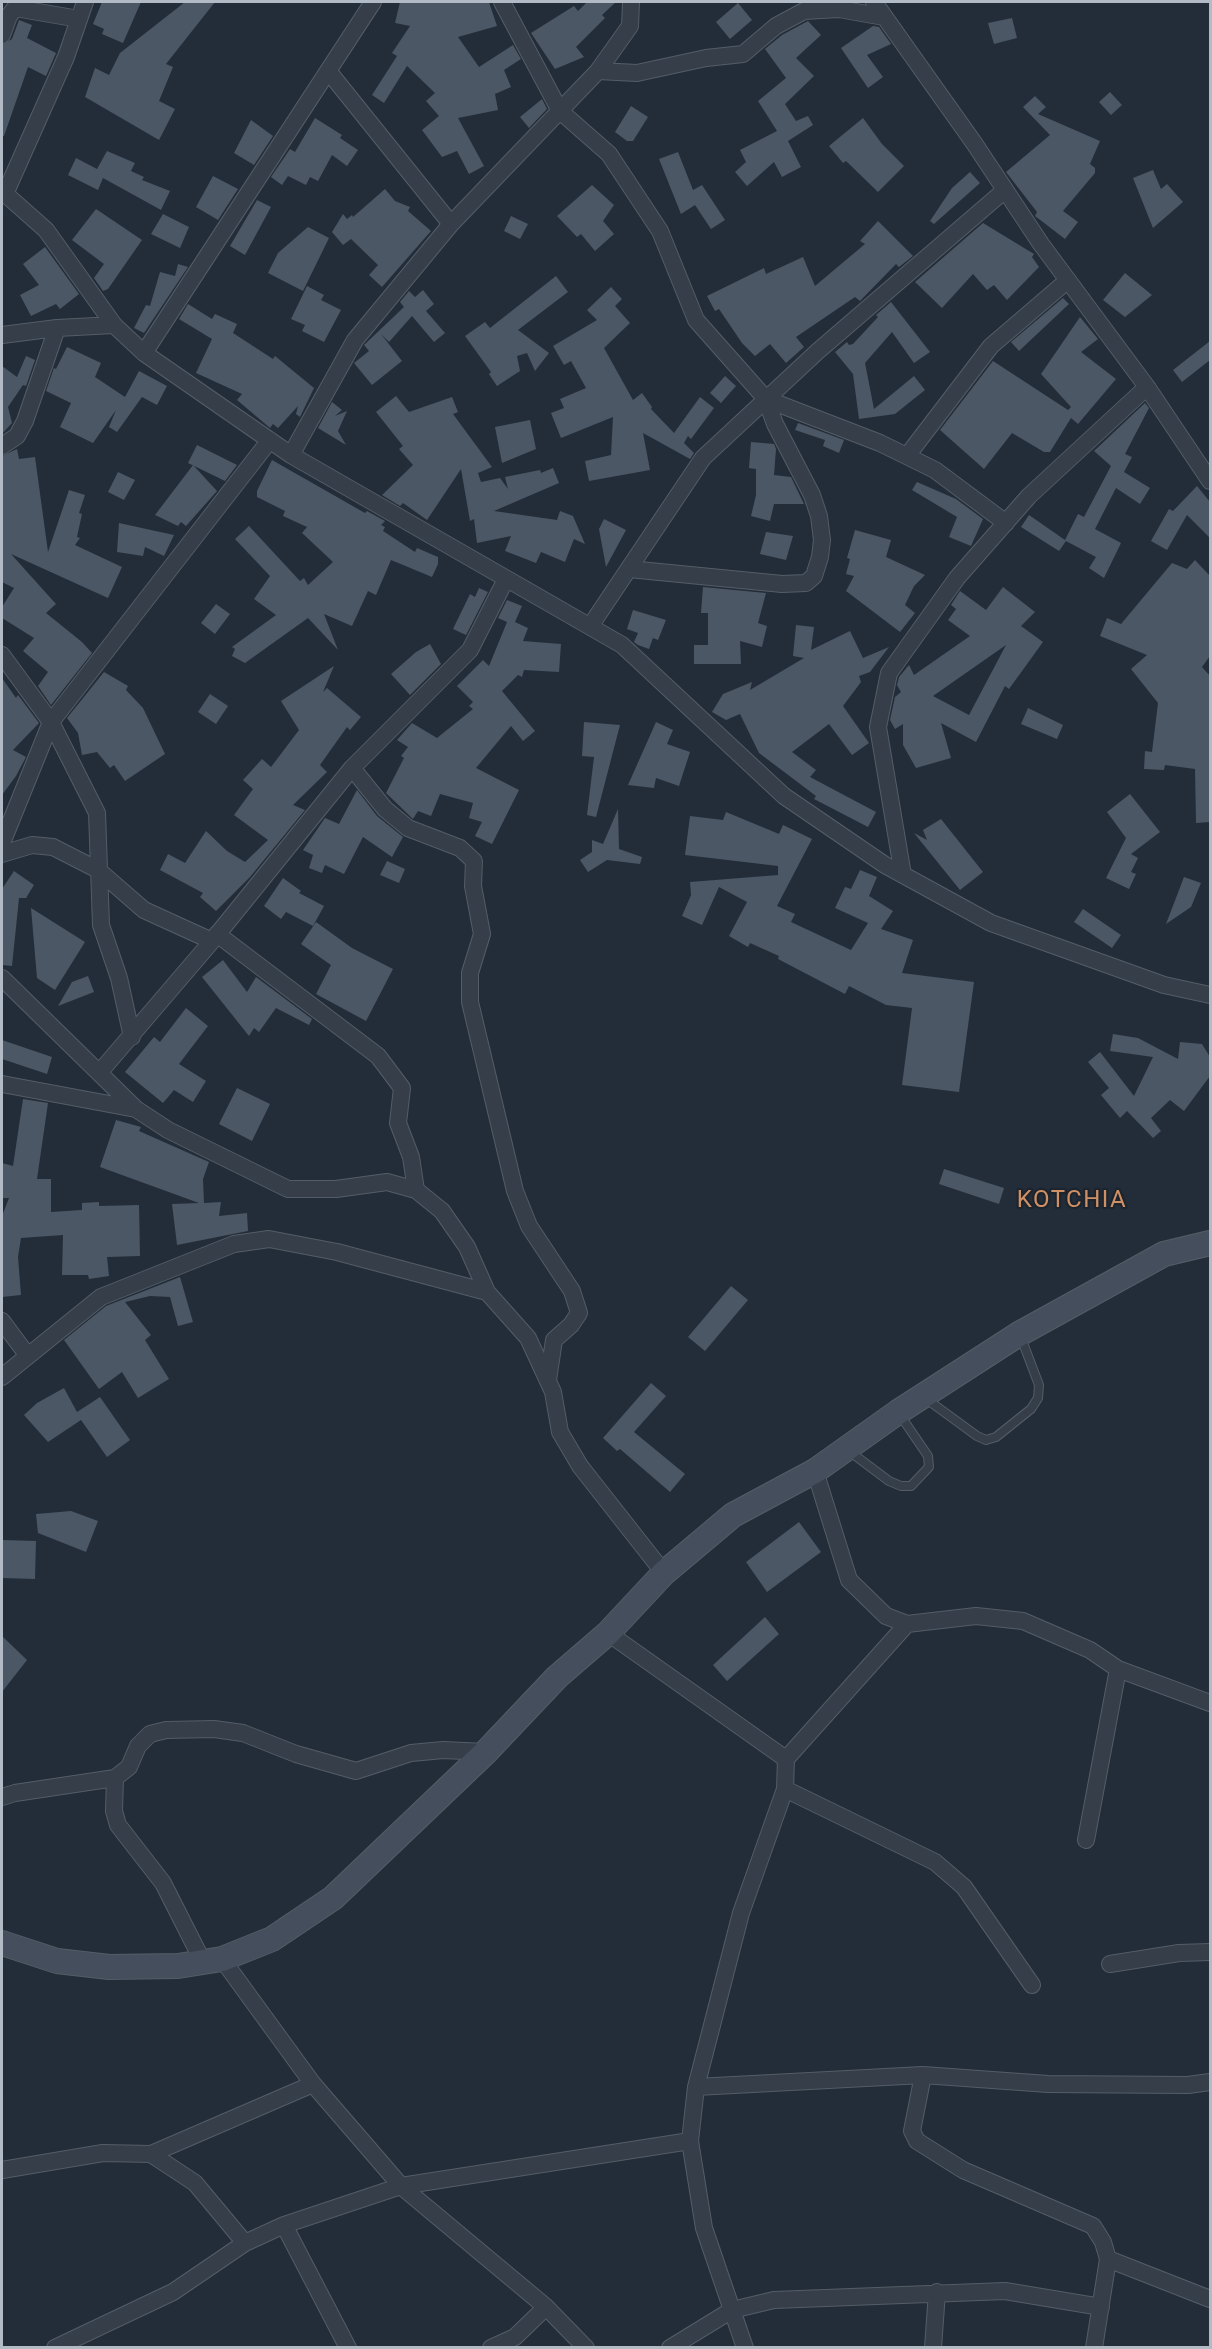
<!DOCTYPE html>
<style>
body{margin:0}
#map{position:relative;width:1212px;height:2349px;overflow:hidden;background:#232d39;font-family:Roboto,sans-serif}
canvas{display:block}
.frame{position:absolute;inset:0;border:3px solid #b1bac5;pointer-events:none}
</style>
<div id="map">
<canvas width="1212" height="2349"></canvas>
<div class="frame"></div>
</div>
<script>
const c = document.querySelector('canvas').getContext('2d');
c.lineJoin = 'round';
function paint(path, color) {
  c.fillStyle = color;
  c.fill(path, 'evenodd');
}
function shape(rows) {
  const path = new Path2D();
  for (const r of rows) {
    path.moveTo(r[0], r[1]);
    for (let i = 2; i < r.length; i += 2) path.lineTo(r[i], r[i + 1]);
  }
  return path;
}
function strokePath(path, color, width, dash) {
  c.strokeStyle = color;
  c.lineWidth = width;
  c.lineCap = dash ? 'butt' : 'round';
  c.setLineDash(dash || []);
  c.stroke(path);
}
function drawText(font, color, halo, rows, align = 'center') {
  c.font = font + ' Roboto,sans-serif';
  c.lineWidth = 4.5;
  c.setLineDash([]);
  c.textBaseline = 'middle';
  c.strokeStyle = halo;
  c.fillStyle = color;
  for (const [text, x, y, turn = 0] of rows) {
    c.save();
    c.translate(x, y);
    c.rotate((+turn || 0) * Math.PI / 180);
    c.textAlign = isNaN(turn) ? turn : align;
    if (halo) c.strokeText(text, 0, 0);
    c.fillText(text, 0, 0);
    c.restore();
  }
}
paint(shape([
 [102,2,141,2,123,43,102,34,104,29,93,24],
 [185,2,215,2,166,64,173,67,159,101,175,109,159,140,85,97,95,68,109,75,120,53],
 [400,2,489,2,497,26,458,37,479,67,513,45,521,59,504,70,511,87,495,94,498,110,458,118,484,166,469,174,457,151,442,157,422,130,439,116,426,101,435,93,407,66,384,103,372,95,397,56,392,53,410,26,395,23],
 [587,2,616,2,602,15,605,18,576,47,584,57,555,69,531,33,574,6,578,11],
 [738,3,752,20,730,39,716,22],
 [1012,18,1017,38,994,44,988,23],
 [19,20,32,25,27,38,56,53,46,76,28,67,4,136,2,136,2,45,12,39],
 [808,21,821,35,796,58,814,76,785,104,796,121,808,116,813,125,788,141,801,167,782,177,774,162,747,186,735,172,746,162,740,150,777,131,758,101,786,78,765,49,782,35],
 [873,26,879,27,891,44,867,55,883,77,868,88,841,48],
 [1110,92,1122,105,1111,115,1099,102],
 [1035,96,1046,107,1038,114,1100,141,1090,164,1095,168,1095,173,1063,211,1078,222,1065,239,1035,216,1037,212,1006,172,1050,135,1023,107],
 [542,99,547,109,529,128,520,117],
 [631,106,648,117,633,141,627,141,615,132],
 [315,118,342,135,340,138,358,150,347,166,332,155,318,181,310,177,306,185,288,176,282,185,271,177,290,149,295,152],
 [863,118,882,144,904,166,878,192,846,161,843,163,829,146],
 [251,120,273,136,254,165,234,153],
 [107,151,135,163,131,171,144,177,142,180,170,191,161,210,103,178,98,190,68,175,76,158,97,169],
 [678,152,693,190,702,185,725,220,711,229,695,205,681,214,659,159],
 [1153,170,1161,189,1167,184,1183,202,1153,228,1133,178],
 [970,172,980,183,934,224,930,221,952,188],
 [213,176,238,189,218,220,196,207],
 [592,185,614,205,603,221,614,234,595,251,581,234,577,237,557,216],
 [385,189,395,201,410,207,408,211,431,231,382,287,369,275,378,265,351,239,343,245,332,232,343,214,347,219,352,215,353,217],
 [257,200,271,207,245,255,230,246],
 [96,209,142,240,108,289,103,291,94,278,104,264,72,240],
 [163,214,189,227,180,248,151,234],
 [511,216,528,224,520,239,504,231],
 [878,221,913,256,899,267,896,264,860,301,855,297,796,337,804,347,786,363,770,344,755,356,742,343,719,309,715,311,707,296,764,268,766,274,803,257,815,286,865,244,860,241],
 [983,223,1034,254,1032,257,1039,267,1007,300,994,285,987,290,973,274,942,308,915,282],
 [308,227,329,238,303,291,268,273,278,253],
 [45,247,79,294,60,309,56,304,31,316,20,295,39,285,23,264],
 [178,264,188,267,144,333,134,328,146,305,150,306,160,272,175,276],
 [1125,273,1152,295,1125,317,1103,300],
 [556,276,568,292,518,330,549,353,535,371,527,353,517,356,520,371,497,386,489,374,491,372,465,336,485,322,490,328],
 [307,286,324,295,321,300,341,310,324,342,302,331,305,325,291,319],
 [611,287,622,299,615,306,630,323,604,348,633,400,642,393,652,407,651,409,674,433,700,397,714,408,691,439,688,436,684,443,694,453,690,459,643,433,650,470,589,481,585,461,611,455,613,417,561,438,551,413,564,408,560,399,586,388,571,361,564,365,553,346,597,320,587,310],
 [423,290,434,304,426,311,445,333,434,342,412,316,389,342,381,334,402,361,372,385,354,363,369,351,364,345,404,307,400,302,409,291,415,297],
 [1063,298,1069,304,1019,351,1011,342],
 [891,302,930,352,914,363,892,332,865,363,874,409,914,376,925,390,895,414,859,419,853,374,835,352,847,342,849,345,853,344,878,317,876,315],
 [188,304,212,319,215,314,237,324,233,333,273,359,275,356,314,388,300,417,296,414,298,406,278,428,273,424,270,428,237,400,242,394,196,373,212,339,179,319],
 [1080,317,1098,339,1081,352,1116,379,1078,424,1071,418,1050,452,1044,452,1012,433,984,469,940,430,993,361,1068,410,1071,407,1041,374],
 [1210,341,1210,360,1182,382,1173,370],
 [67,347,101,363,95,377,125,397,139,371,167,386,157,405,142,397,117,432,109,427,116,410,93,443,60,427,71,403,46,391,54,368,56,369],
 [26,356,35,360,26,386,23,385,8,407,12,423,2,434,2,366,17,377],
 [725,376,736,386,721,403,710,393],
 [396,396,409,412,452,397,458,412,453,414,492,467,478,473,481,482,500,478,508,489,505,477,540,470,541,473,553,468,559,483,494,511,557,520,560,511,573,516,585,544,574,539,565,562,541,552,536,563,505,551,511,536,477,543,474,519,470,521,461,469,427,520,403,503,400,506,382,495,413,465,399,449,403,446,376,412],
 [332,402,342,410,335,416,347,411,338,431,346,445,318,428],
 [1145,403,1149,408,1125,454,1132,457,1124,472,1150,488,1140,504,1116,488,1095,529,1121,543,1104,578,1089,568,1096,557,1066,541,1059,551,1021,527,1029,515,1065,540,1078,514,1084,517,1111,466,1094,451],
 [530,420,536,449,502,463,495,427],
 [798,423,844,440,839,453,823,446,825,440,795,430],
 [751,442,774,444,776,449,774,475,791,477,804,504,774,504,770,521,751,516,756,495,756,469,749,468],
 [197,445,237,465,225,481,188,463],
 [17,449,19,459,35,457,48,552,69,490,85,495,79,513,82,514,77,537,80,538,75,545,122,567,108,598,11,554,56,604,46,613,82,642,92,653,51,705,38,686,48,672,23,651,34,638,2,618,2,607,14,588,2,582,2,456],
 [272,460,365,513,367,511,385,521,381,525,385,527,383,531,415,552,417,548,438,557,438,564,432,577,391,560,376,595,368,591,352,626,324,614,338,650,308,618,245,663,232,656,235,649,232,647,276,615,254,599,270,576,235,539,249,526,300,581,304,578,308,585,333,562,302,533,307,527,283,516,285,511,257,497,257,491],
 [193,465,217,491,186,526,181,522,178,526,155,515],
 [118,472,135,480,124,500,108,492],
 [917,482,956,499,983,519,971,546,949,537,957,517,912,490],
 [1197,486,1210,502,1210,538,1187,515,1167,550,1151,541,1169,509,1173,511],
 [604,519,626,530,606,567,599,529],
 [119,523,174,535,164,556,145,547,143,556,117,552],
 [855,530,891,540,886,557,925,575,914,586,905,605,915,613,900,632,846,591,854,576,846,574,850,559,847,558],
 [766,532,793,536,786,560,760,554],
 [1195,560,1210,576,1210,656,1202,667,1210,676,1210,822,1196,823,1195,769,1165,765,1164,770,1144,769,1145,751,1152,752,1158,703,1131,669,1147,655,1100,636,1107,618,1121,624,1172,563,1187,569],
 [703,587,766,593,758,623,767,626,762,647,740,641,741,664,694,664,694,645,708,645,708,613,701,613],
 [1003,587,1035,612,1021,626,1043,642,1009,689,1005,686,976,742,941,723,951,758,916,768,903,745,903,724,895,729,890,720,895,697,901,692,897,685,899,677,909,665,914,675,970,636,948,620,956,609,951,605,960,591,986,610],
 [1006,645,969,715,933,696],
 [479,588,488,592,466,635,453,629,470,594,475,597],
 [507,600,522,606,515,622,528,628,523,641,561,644,559,672,524,670,522,677,518,675,502,691,535,731,523,741,511,726,476,768,519,790,492,844,475,836,482,822,469,818,473,803,440,794,431,816,418,811,413,819,386,793,404,758,401,756,408,747,397,740,412,723,437,738,473,709,469,706,473,702,457,686,483,660,489,666,507,622,498,618],
 [216,604,230,614,215,634,201,623],
 [633,610,666,620,658,640,653,638,649,649,638,645,634,642,638,633,627,629],
 [796,625,814,627,811,650,850,631,863,658,889,647,870,672,859,676,861,682,843,706,869,743,852,755,829,724,792,752,816,770,810,777,876,812,868,827,814,799,816,796,759,753,740,714,726,720,712,712,723,694,752,682,750,690,804,658,793,656],
 [430,644,441,664,410,695,391,674,416,652],
 [334,666,323,692,327,688,361,717,350,730,347,727,320,765,327,772,293,805,305,810,250,877,216,911,200,897,203,893,160,870,168,854,185,863,206,831,227,851,245,862,268,840,234,815,253,789,243,780,262,759,271,767,299,730,281,701],
 [104,672,128,686,126,690,143,708,165,754,125,781,114,765,110,768,97,752,82,755,78,733,67,718],
 [2,678,16,698,18,695,39,723,13,750,26,757,16,776,2,795],
 [210,694,228,706,216,724,198,712],
 [1028,708,1063,725,1057,739,1021,724],
 [584,722,620,725,596,817,587,815,594,757,582,756],
 [656,722,673,730,667,744,690,752,679,786,656,778,654,788,628,785],
 [357,790,377,816,403,837,392,857,363,837,344,874,325,865,322,873,309,868,313,855,303,850,325,818,339,824],
 [1130,794,1160,832,1131,854,1138,858,1131,872,1136,874,1129,889,1106,878,1126,838,1107,812],
 [618,809,619,849,642,857,640,864,607,860,588,872,580,860,592,852,592,840,603,844],
 [726,812,779,834,783,825,812,839,777,906,795,914,791,922,851,950,868,923,835,908,845,887,851,889,860,870,877,877,869,896,893,911,881,929,913,940,902,973,974,982,959,1092,902,1085,912,1008,886,1005,849,986,845,994,778,959,779,956,750,943,748,947,729,936,747,902,719,887,702,925,682,916,691,895,690,882,778,875,778,866,685,855,690,816,723,820],
 [941,819,983,872,960,890,914,833,927,840,923,830],
 [387,861,405,869,399,883,380,875],
 [14,871,34,885,26,898,19,898,12,966,2,965,2,889],
 [1184,877,1201,883,1191,907,1166,924],
 [283,878,301,891,299,893,324,906,313,926,286,912,281,919,264,906],
 [31,908,85,942,55,990,37,978],
 [1083,909,1121,935,1112,948,1074,922],
 [316,922,352,948,393,969,366,1021,316,994,331,965,301,944],
 [223,960,247,992,256,977,312,1019,309,1025,276,1008,259,1032,254,1028,249,1036,202,977],
 [88,976,94,992,58,1006,72,982],
 [186,1008,208,1026,179,1064,206,1081,193,1102,174,1090,163,1103,125,1072,154,1037,160,1042],
 [1113,1034,1138,1038,1178,1059,1180,1042,1202,1044,1210,1057,1210,1076,1184,1111,1170,1100,1151,1118,1161,1131,1153,1138,1127,1111,1120,1118,1101,1095,1109,1088,1088,1062,1100,1052,1134,1096,1153,1057,1110,1051],
 [2,1040,52,1057,47,1074,2,1059],
 [237,1088,270,1104,252,1141,219,1124],
 [23,1099,48,1103,37,1179,51,1179,51,1212,82,1210,82,1203,99,1202,99,1206,139,1205,140,1256,107,1257,109,1276,89,1279,88,1275,62,1275,63,1235,21,1238,18,1257,21,1295,2,1297,2,1216,9,1198,2,1198,2,1163,13,1166],
 [116,1120,141,1127,139,1131,209,1162,203,1179,204,1203,221,1202,219,1216,247,1213,248,1231,177,1245,172,1204,199,1203,100,1167],
 [944,1169,1004,1188,999,1204,939,1184],
 [180,1277,193,1322,178,1326,170,1297,150,1296,125,1302,151,1335,145,1340,169,1379,138,1398,122,1372,99,1389,64,1340,106,1306],
 [731,1286,748,1300,705,1351,688,1337],
 [651,1383,666,1396,634,1432,685,1474,670,1492,620,1449,617,1451,603,1438],
 [64,1388,77,1412,100,1397,130,1440,107,1457,81,1420,48,1442,24,1415,37,1403],
 [71,1511,98,1521,86,1552,38,1533,36,1514],
 [799,1522,821,1552,767,1592,746,1562],
 [2,1540,36,1541,35,1579,2,1578],
 [765,1617,779,1634,727,1681,713,1665],
 [2,1636,27,1660,2,1692]
]), '#4b5765');
const service = shape([
 [925,1398,977,1436,986,1440,996,1437,1031,1409,1038,1398,1039,1385,1020,1335],
 [849,1451,889,1481,901,1486,911,1486,929,1467,928,1456,900,1415]
]);
const minor = shape([
 [502,2,560,111,609,154,660,231,696,320,766,399,775,424,812,495,819,516,822,540,820,557,814,576,806,583,782,584,629,569],
 [874,2,974,143,1041,244,1147,387,1210,481],
 [2,35,9,16,15,8,79,19],
 [598,71,637,73,706,58,743,54,776,26,804,11,839,9,884,17],
 [329,72,451,224],
 [2,191,46,230,114,325,144,353,291,455,622,645,784,796,885,865,991,923,1164,985,1210,995],
 [5,194,66,57,85,2],
 [2,335,57,328,114,325],
 [144,353,373,2],
 [766,399,880,443,935,470,1006,523],
 [2,446,17,436,25,421,57,328],
 [291,455,355,340,451,224,598,71,630,26,631,2],
 [907,456,991,346,1068,280],
 [591,625,703,458,818,351,1005,190],
 [2,655,51,722,97,813,101,925,119,978,132,1037],
 [352,768,385,809,408,828,460,848,474,861,473,886,482,934,470,973,470,1002,515,1191,529,1226,572,1291,579,1313,571,1325,554,1340,548,1380],
 [2,843,51,722,270,440],
 [2,854,32,845,53,847,98,870,144,910,212,941],
 [903,875,878,727,889,673,957,578,1029,496,1147,387],
 [217,934,378,1056,402,1088,398,1123,411,1157,416,1190],
 [2,978,136,1109,168,1130,288,1189,336,1189,387,1182,416,1190,442,1211,467,1247,487,1292,528,1338,553,1392,560,1432,580,1466,664,1573],
 [99,1073,212,941,352,768,470,650,506,579],
 [2,1084,136,1109],
 [2,1321,28,1356],
 [2,1377,101,1297,234,1244,269,1239,337,1252,487,1292],
 [815,1471,849,1580,886,1616,907,1624,976,1616,1023,1621,1090,1650,1118,1669,1210,1703],
 [608,1633,786,1759,785,1789,741,1913,696,2087,690,2141,704,2228,745,2348],
 [786,1759,907,1624],
 [115,1778,114,1811,118,1825,163,1883,203,1962],
 [785,1789,935,1862,964,1887,1032,1985],
 [2,1797,15,1793,115,1778,129,1767,138,1746,150,1734,166,1730,214,1729,243,1733,296,1754,356,1771,411,1753,443,1750,486,1752],
 [1086,1840,1118,1669],
 [222,1959,313,2084,401,2186,546,2307,586,2348],
 [1110,1964,1179,1953,1210,1952],
 [923,2075,912,2131,917,2141,963,2170,1093,2226,1103,2242,1108,2259,1210,2299],
 [696,2087,923,2075,1048,2084,1188,2085,1210,2082],
 [151,2154,313,2084],
 [2,2170,103,2153,151,2154,195,2183,245,2243],
 [284,2225,348,2348],
 [55,2348,173,2292,245,2243,284,2225,401,2186,690,2141],
 [491,2348,515,2337,546,2307],
 [670,2348,732,2310,774,2300,1005,2291,1101,2307],
 [933,2348,937,2292],
 [1094,2348,1108,2259]
]);
const secondary = shape([
 [2,1943,57,1961,109,1967,178,1966,222,1959,272,1939,333,1898,486,1752,557,1677,608,1633,664,1573,733,1515,815,1471,898,1412,1019,1334,1164,1254,1210,1243]
]);
strokePath(service, '#545d67', 10);
strokePath(minor, '#545d67', 18);
strokePath(secondary, '#545d67', 26);
strokePath(service, '#363f49', 8);
strokePath(minor, '#363f49', 16);
strokePath(secondary, '#454e5c', 24);
c.letterSpacing = '1.5px';
drawText('24px', '#ce9064', '#1c242e', [
 ["KOTCHIA",1072,1201]
]);
c.letterSpacing = '0px';
</script>
